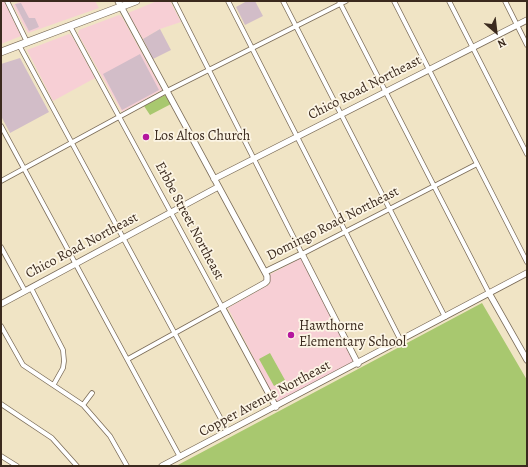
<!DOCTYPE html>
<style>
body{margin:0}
#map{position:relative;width:528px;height:467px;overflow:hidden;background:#f0e4c5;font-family:Alegreya,serif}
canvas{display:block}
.frame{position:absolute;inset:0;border:2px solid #3b2a1e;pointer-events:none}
.north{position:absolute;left:476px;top:12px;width:40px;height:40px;-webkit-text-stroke:3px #fcf5e5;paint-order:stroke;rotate:152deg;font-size:11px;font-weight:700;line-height:16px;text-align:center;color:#3b2a1e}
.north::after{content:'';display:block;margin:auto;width:14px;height:18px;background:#3b2a1e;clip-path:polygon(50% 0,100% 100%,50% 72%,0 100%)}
</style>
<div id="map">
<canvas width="528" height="467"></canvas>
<div class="frame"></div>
<div class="north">N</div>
</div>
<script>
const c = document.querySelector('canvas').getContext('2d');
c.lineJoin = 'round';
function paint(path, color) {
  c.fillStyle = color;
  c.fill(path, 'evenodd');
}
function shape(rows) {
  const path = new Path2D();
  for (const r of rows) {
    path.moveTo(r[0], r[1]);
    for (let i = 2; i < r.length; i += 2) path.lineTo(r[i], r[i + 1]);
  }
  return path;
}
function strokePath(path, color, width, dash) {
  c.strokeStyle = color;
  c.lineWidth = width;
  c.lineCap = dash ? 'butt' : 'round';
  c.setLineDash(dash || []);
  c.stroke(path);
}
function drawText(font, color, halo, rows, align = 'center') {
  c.font = font + ' Alegreya,serif';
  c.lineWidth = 3.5;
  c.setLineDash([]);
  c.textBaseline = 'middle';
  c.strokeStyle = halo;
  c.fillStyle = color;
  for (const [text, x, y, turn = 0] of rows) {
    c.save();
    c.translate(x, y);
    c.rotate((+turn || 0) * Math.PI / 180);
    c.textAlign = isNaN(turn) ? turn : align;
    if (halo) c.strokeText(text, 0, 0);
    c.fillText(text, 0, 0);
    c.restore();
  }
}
paint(shape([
 [1,1,4,1,21,36,1,44],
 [21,1,95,1,99,8,28,33,13,5],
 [157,1,170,1,181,22,160,29,143,39,128,13],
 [119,15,122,17,162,90,122,112,78,34,79,30],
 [69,34,72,36,95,78,53,101,27,50],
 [301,258,355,362,277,403,228,308,270,284,269,275]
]), '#f7cfd5');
paint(shape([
 [247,1,255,1,263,16,245,25,236,7],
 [21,3,29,18,35,18,39,27,29,31,15,4],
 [160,29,171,50,153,59,143,39],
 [140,54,159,90,122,110,103,74],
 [20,58,49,112,10,133,1,116,1,64]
]), '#d2bdc8');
paint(shape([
 [165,95,171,104,150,115,144,106],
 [482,303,527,380,527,466,176,466],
 [270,353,285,380,274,386,259,359]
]), '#a8c86f');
const minor = shape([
 [7,1,27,42],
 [174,1,302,254,477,164],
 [228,1,401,341],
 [283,1,445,317],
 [339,1,489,293],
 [394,1,527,262],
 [449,1,527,154],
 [505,1,527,45],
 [70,26,222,307,128,359],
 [19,45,228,432],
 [1,126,180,457],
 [1,181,163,93,346,1],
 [1,247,25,291],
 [31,288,63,350,64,361,63,368,54,384],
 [1,326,23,365,83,405,110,436,127,466],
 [1,404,52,438,77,466],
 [83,405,92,393],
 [1,456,17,466]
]);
const tertiary = shape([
 [118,1,267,276,267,281,265,283,222,307,276,407],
 [214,179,527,20],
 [265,272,302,254,358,364],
 [489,293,527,360],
 [1,304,218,187],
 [162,466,527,273]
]);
const primary = shape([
 [1,52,136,1]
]);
strokePath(minor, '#7a6b58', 5.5);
strokePath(tertiary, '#7a6b58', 7);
strokePath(primary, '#7a6b58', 8);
strokePath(minor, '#fff', 4);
strokePath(tertiary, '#fff', 5.5);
strokePath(primary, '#fff', 7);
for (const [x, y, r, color] of [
 [146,137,4,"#b5179e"],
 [291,335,4,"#b5179e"]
]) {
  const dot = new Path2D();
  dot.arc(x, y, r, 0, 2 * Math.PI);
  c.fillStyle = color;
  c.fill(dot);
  strokePath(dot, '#fcf5e5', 1.5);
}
drawText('14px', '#3b2a1e', '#fcf5e5', [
 ["Chico Road Northeast",365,88,-27],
 ["Erbbe Street Northeast",189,221,62],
 ["Domingo Road Northeast",333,224,-27],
 ["Chico Road Northeast",82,246,-28],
 ["Copper Avenue Northeast",265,399,-28]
]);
drawText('14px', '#3b2a1e', '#fcf5e5', [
 ["Los Altos Church",154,137],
 ["Hawthorne",299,327],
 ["Elementary School",299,343]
], 'left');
</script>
